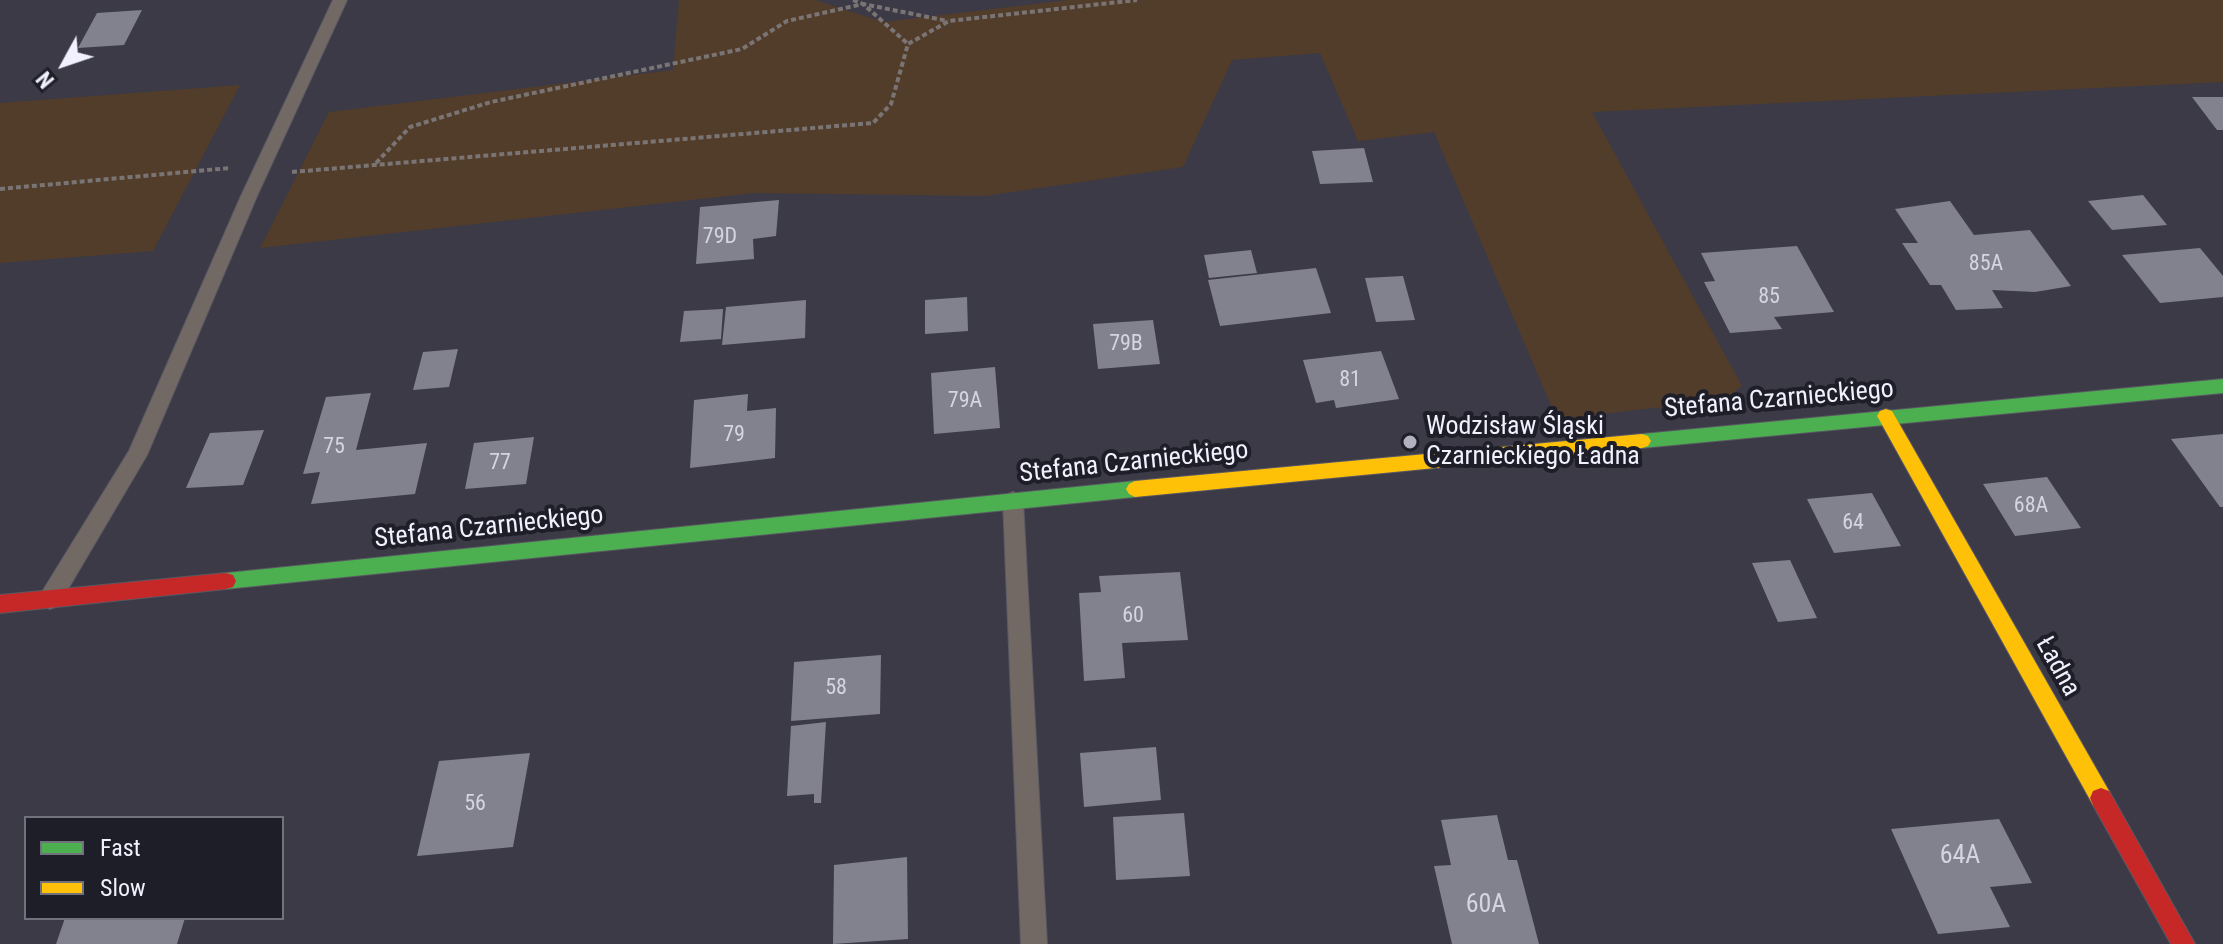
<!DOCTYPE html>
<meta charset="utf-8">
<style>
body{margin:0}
#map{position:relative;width:2223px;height:944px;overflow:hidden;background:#3b3a46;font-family:"Roboto Condensed",sans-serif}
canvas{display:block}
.legend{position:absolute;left:24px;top:816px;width:260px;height:104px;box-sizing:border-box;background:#1e1e28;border:2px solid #72727e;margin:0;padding:10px 14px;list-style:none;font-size:24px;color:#f0f0fe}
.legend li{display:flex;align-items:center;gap:16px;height:40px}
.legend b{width:40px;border:2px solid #72727e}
.north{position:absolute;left:24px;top:24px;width:80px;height:80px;-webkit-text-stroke:6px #1e1e28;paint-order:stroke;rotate:230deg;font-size:22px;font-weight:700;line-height:32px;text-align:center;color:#f0f0fe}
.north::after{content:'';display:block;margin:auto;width:28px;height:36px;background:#f0f0fe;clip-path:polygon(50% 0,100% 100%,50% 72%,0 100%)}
</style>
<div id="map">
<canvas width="2223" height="944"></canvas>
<ul class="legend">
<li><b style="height:10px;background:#4caf50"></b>Fast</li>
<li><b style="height:10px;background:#ffc107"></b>Slow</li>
</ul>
<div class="north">N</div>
</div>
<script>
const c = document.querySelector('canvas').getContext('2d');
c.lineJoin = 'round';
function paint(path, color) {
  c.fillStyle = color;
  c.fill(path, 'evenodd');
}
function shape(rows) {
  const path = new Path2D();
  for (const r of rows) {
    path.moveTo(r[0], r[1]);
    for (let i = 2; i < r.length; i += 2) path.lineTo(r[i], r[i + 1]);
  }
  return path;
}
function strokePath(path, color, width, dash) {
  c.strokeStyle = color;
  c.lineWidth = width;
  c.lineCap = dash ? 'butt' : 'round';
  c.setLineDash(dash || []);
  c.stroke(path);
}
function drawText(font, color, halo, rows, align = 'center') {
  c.font = font + ' "Roboto Condensed",sans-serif';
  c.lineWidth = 8;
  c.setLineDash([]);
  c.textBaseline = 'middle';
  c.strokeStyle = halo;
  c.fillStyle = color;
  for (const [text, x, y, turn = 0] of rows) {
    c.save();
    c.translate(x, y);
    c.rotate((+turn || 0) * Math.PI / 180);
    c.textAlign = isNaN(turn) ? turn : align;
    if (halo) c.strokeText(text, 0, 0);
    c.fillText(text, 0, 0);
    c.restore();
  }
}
paint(shape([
 [679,0,815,0,883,22,1068,0,2223,0,2223,82,1592,112,1742,386,1724,400,1557,419,1434,132,1358,141,1320,53,1232,60,1183,167,985,196,754,193,260,248,329,112,673,70],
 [240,85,153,251,0,263,0,103]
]), '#523d2b');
paint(shape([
 [142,10,124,45,78,48,97,13],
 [2192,97,2223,97,2223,130,2217,130],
 [1364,148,1373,182,1320,184,1312,151],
 [2143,195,2167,225,2112,230,2088,201],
 [779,200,776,236,753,239,754,259,696,264,700,207],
 [1950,201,1974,235,2030,230,2071,286,2035,292,1992,290,2003,308,1956,310,1941,285,1930,285,1902,243,1918,243,1895,209],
 [1797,246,1834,312,1774,317,1782,329,1730,333,1704,282,1715,281,1701,253],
 [2200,248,2223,276,2223,297,2160,303,2122,255],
 [1251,250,1257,273,1209,278,1204,255],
 [1316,268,1331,313,1220,326,1208,280],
 [1403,276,1415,320,1376,322,1365,278],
 [967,297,968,331,925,334,925,300],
 [806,300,805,338,722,345,726,307],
 [723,309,721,339,680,342,684,311],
 [1153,320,1160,364,1098,369,1093,324],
 [458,349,449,387,413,390,423,352],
 [1381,351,1399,399,1336,408,1334,400,1316,403,1303,360],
 [995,367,1000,428,934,434,931,373],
 [371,393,356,450,427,443,415,494,311,504,320,472,303,474,326,397],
 [748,394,747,411,776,408,775,458,690,468,694,400],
 [264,430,243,485,186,488,210,433],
 [2223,434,2223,507,2220,507,2171,439],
 [534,437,526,484,465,489,474,443],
 [2047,477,2081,528,2015,536,1983,484],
 [1872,493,1901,546,1834,553,1807,499],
 [1790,560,1817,618,1778,622,1752,563],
 [1180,572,1188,640,1122,643,1125,678,1084,681,1079,593,1101,592,1099,576],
 [881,655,880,714,791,721,794,662],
 [826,722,821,803,814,803,814,794,787,796,791,726],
 [1156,747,1161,800,1084,807,1080,753],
 [530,753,513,847,417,856,439,761],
 [1184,813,1190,876,1116,880,1113,817],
 [1497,815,1508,860,1517,860,1539,944,1452,944,1434,866,1451,865,1441,820],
 [1999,819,2032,883,1990,887,2010,927,1938,934,1891,829],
 [907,857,908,939,833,944,834,865],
 [65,918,185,918,177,944,56,944]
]), '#82828f');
const lane = shape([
 [333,0,347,0,257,196,147,455,58,606,50,609,42,606,39,599,42,592,129,451,241,196,333,0],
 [1013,492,1020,495,1023,501,1047,944,1021,944,1003,501,1006,495,1013,492]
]);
const fast = shape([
 [2223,379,2223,393,1642,448,1636,446,1633,441,1636,436,1642,434,2223,379],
 [1135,481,1141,484,1144,489,1141,494,1135,497,226,589,219,587,216,581,219,575,226,573,1135,481]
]);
const slow = shape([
 [1886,409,1892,411,2109,791,2112,798,2109,805,2101,808,2093,805,1880,421,1877,416,1880,411,1886,409],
 [1642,434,1648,436,1651,441,1648,446,1642,448,1135,497,1129,494,1126,489,1129,484,1135,481,1642,434]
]);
const jam = shape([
 [226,573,233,575,236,581,233,587,226,589,0,613,0,595,226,573],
 [2101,788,2109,791,2195,944,2171,944,2093,805,2090,798,2093,791,2101,788]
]);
strokePath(lane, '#595863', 2);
strokePath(fast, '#595863', 2);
strokePath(slow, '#595863', 2);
strokePath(jam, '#595863', 2);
strokePath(shape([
 [853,0,863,4,908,44],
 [376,163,410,127,491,102,742,49,787,21,863,4,948,21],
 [292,172,873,123,891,104,908,44,949,21,1137,0],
 [0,189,230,168]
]), '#7a7574', 4, [5, 3]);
paint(lane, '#726964');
paint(fast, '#4caf50');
paint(slow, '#ffc107');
paint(jam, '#c62828');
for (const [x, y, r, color] of [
 [1410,442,8,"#b1b0be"]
]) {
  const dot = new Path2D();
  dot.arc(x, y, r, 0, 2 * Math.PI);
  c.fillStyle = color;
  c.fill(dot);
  strokePath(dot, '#1e1e28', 3);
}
drawText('22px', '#d4d4e2', null, [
 ["79D",720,237],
 ["85A",1986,264],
 ["85",1769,297],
 ["79B",1126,344],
 ["81",1350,380],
 ["79A",965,401],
 ["79",734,435],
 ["75",334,447],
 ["77",500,463],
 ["68A",2031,506],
 ["64",1853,523],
 ["60",1133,616],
 ["58",836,688],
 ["56",475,804]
]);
drawText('26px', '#f0f0fe', '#1e1e28', [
 ["Stefana Czarnieckiego",1779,400,-5],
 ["Stefana Czarnieckiego",1134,463,-6],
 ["Stefana Czarnieckiego",489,528,-6],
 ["Ładna",2057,667,61]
]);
drawText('26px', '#f0f0fe', '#1e1e28', [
 ["Wodzisław Śląski",1426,427],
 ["Czarnieckiego Ładna",1426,457]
], 'left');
drawText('26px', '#d4d4e2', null, [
 ["64A",1960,856],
 ["60A",1486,905]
]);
</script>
